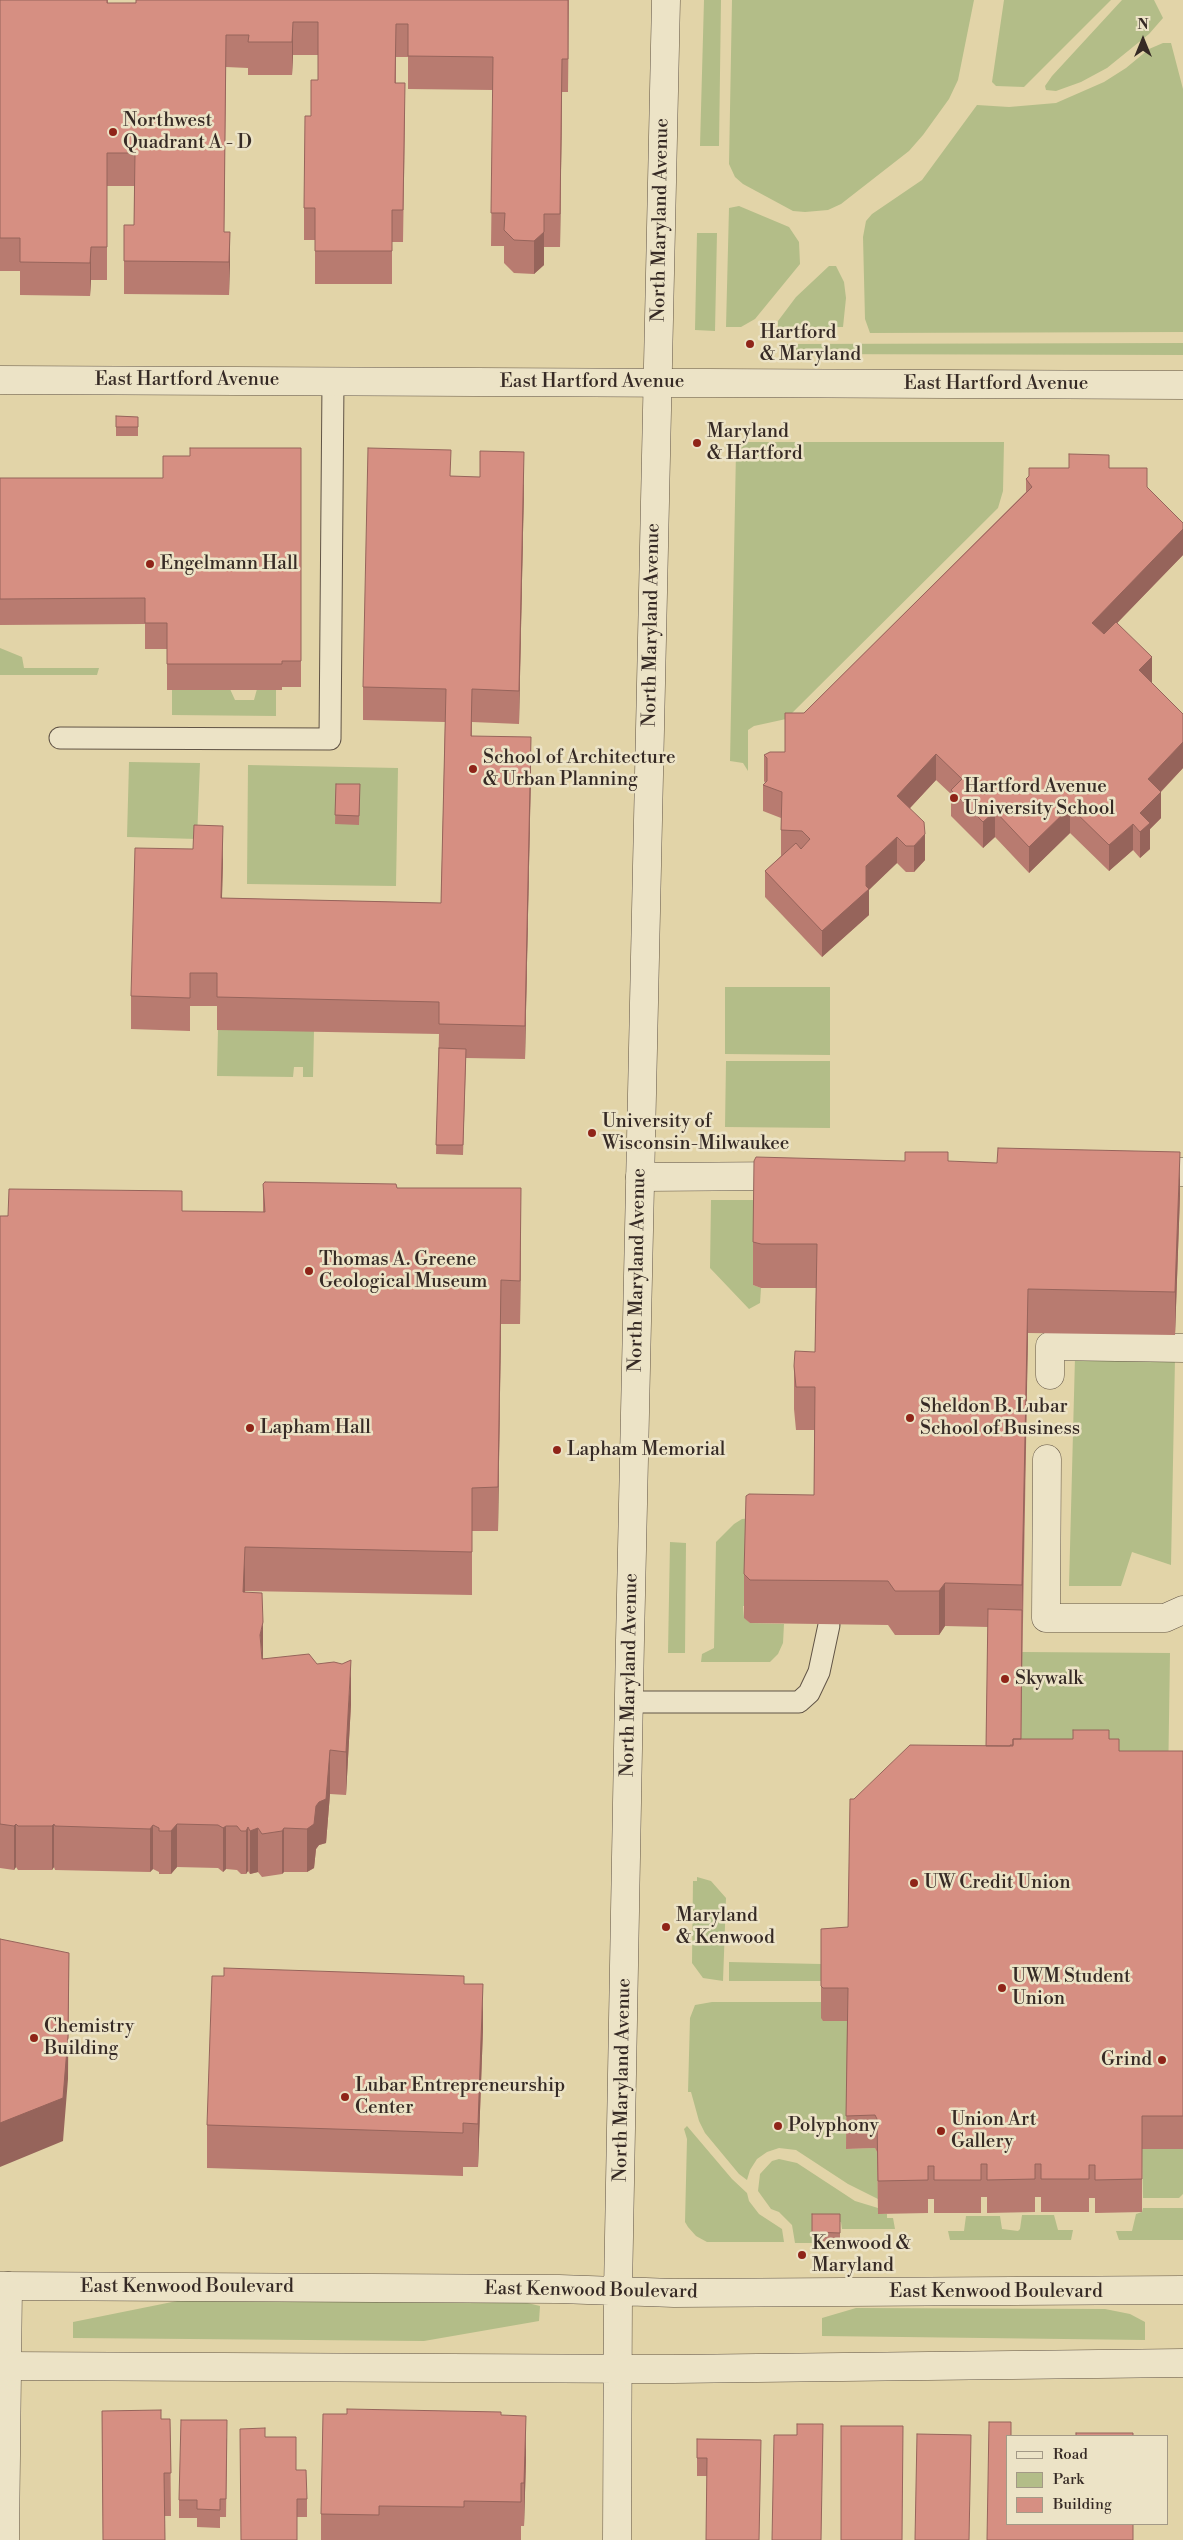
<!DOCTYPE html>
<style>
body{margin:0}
#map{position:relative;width:1183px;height:2540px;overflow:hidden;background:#e2d4a8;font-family:"Libre Bodoni",serif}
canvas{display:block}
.legend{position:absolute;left:1006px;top:2435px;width:162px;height:90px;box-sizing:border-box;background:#ece3c6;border:1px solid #a39986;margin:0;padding:6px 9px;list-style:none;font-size:15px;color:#362a25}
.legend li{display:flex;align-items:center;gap:10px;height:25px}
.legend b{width:25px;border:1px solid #a39986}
.north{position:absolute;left:1118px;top:15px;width:50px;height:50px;-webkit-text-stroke:4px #ece3c6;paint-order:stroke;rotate:0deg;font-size:14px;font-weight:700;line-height:20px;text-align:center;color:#362a25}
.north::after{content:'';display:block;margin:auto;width:18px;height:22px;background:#362a25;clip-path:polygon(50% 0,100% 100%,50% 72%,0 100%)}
</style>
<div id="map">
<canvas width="1183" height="2540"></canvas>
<ul class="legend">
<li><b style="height:6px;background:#ece3c6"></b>Road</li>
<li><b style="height:14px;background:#b3bd88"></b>Park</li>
<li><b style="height:14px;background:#d68f82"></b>Building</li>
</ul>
<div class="north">N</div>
</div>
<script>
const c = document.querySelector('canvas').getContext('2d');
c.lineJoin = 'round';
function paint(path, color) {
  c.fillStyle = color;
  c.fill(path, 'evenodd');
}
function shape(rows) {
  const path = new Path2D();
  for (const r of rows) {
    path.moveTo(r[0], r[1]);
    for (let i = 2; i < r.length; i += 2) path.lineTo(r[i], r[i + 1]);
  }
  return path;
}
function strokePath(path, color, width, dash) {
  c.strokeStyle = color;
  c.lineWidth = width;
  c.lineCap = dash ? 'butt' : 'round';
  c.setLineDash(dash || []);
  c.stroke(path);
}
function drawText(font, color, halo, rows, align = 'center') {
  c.font = font + ' "Libre Bodoni",serif';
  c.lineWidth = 5;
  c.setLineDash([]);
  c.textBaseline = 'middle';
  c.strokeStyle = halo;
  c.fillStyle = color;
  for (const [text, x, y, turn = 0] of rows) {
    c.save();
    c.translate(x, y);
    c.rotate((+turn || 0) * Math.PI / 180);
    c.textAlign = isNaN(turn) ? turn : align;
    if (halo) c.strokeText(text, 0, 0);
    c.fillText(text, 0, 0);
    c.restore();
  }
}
paint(shape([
 [704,0,721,0,719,146,700,146],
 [732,0,974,0,958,80,949,99,923,135,909,151,841,204,828,210,805,212,793,211,743,184,735,177,729,164],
 [1004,0,1111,0,1024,87,996,86,992,82],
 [1122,0,1154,0,1163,18,1149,34,1107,68,1081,82,1056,91,1046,90,1045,86,1052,76],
 [1163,43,1171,43,1183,89,1183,332,870,333,865,319,863,237,866,221,872,214,922,180,977,105,1009,107,1056,103,1104,82,1126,68,1149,49],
 [739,206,789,227,799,242,800,264,755,319,741,327,726,327,729,208],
 [697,233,717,233,715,331,695,330],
 [829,266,836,266,844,282,846,298,843,327,778,327,778,321,796,297],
 [1183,343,1183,355,785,354,783,351,787,344],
 [746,442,1004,442,1003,491,998,508,786,719,754,726,748,730,748,771,743,763,730,761,736,451],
 [0,648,22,657,24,668,99,668,97,675,0,675],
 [172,689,230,689,235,700,254,700,257,689,276,689,276,716,172,715],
 [129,762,200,763,197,839,127,837],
 [248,765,398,768,396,886,247,884],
 [725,987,830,987,830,1055,725,1054],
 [218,1029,314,1031,313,1077,303,1077,303,1067,294,1067,293,1077,217,1076],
 [726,1061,830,1061,830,1128,725,1127],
 [711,1200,756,1200,753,1285,761,1288,760,1303,749,1309,710,1268],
 [1075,1357,1175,1359,1171,1565,1132,1552,1121,1586,1069,1586],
 [754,1518,745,1606,743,1606,744,1617,750,1623,784,1624,783,1643,778,1654,770,1662,701,1662,702,1654,714,1648,716,1542,734,1524,742,1519],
 [670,1542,686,1543,685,1653,668,1653],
 [1022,1652,1170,1653,1168,1785,1021,1763],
 [697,1877,711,1881,726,1898,723,1981,703,1978,692,1963,693,1881,697,1881],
 [729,1962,821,1964,821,1981,729,1981],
 [712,2002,821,2002,822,2020,848,2021,846,2149,875,2148,877,2152,878,2199,848,2184,796,2150,779,2148,767,2152,757,2159,750,2170,747,2180,739,2174,705,2133,699,2121,691,2092,688,2092,690,2018,695,2005],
 [687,2126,732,2179,747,2193,749,2201,759,2214,782,2229,784,2242,707,2242,696,2236,688,2227,685,2222,687,2139,684,2129],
 [1142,2149,1183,2149,1183,2194,1179,2198,1143,2198],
 [779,2159,797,2163,855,2201,878,2208,878,2214,887,2214,887,2218,893,2218,895,2229,842,2229,841,2222,814,2222,814,2243,795,2243,792,2225,779,2212,771,2209,758,2191,760,2174,772,2161],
 [1143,2208,1183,2208,1183,2240,1119,2240,1116,2231,1132,2231,1136,2214,1142,2212],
 [1022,2215,1054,2215,1058,2230,1073,2230,1071,2240,950,2240,948,2231,964,2231,966,2216,1000,2216,1002,2229,1018,2231,1020,2229],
 [187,2299,511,2299,540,2306,539,2321,424,2341,73,2338,73,2322],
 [856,2308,1105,2309,1130,2314,1145,2322,1145,2340,822,2336,822,2318]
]), '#b3bd88');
const service = shape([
 [60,738,330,739,333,381],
 [629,1702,799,1702,809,1693,819,1672,829,1625]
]);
const pedestrian = shape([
 [1141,1172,1183,1172],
 [640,1177,791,1176],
 [1050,1375,1050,1346,1183,1348],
 [1047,1459,1046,1618,1165,1618,1183,1610]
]);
const minor = shape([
 [5,2540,8,2286]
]);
const tertiary = shape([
 [0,380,1183,385],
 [0,2286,559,2289,674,2293,1183,2290],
 [0,2366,673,2369,1183,2363],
 [617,2540,618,2291,630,1640,666,0]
]);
strokePath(service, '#615446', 23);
strokePath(pedestrian, '#615446', 29);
strokePath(minor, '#615446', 29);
strokePath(tertiary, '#615446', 29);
strokePath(service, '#ece3c6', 21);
strokePath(pedestrian, '#ece3c6', 28);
strokePath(minor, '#ece3c6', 28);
strokePath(tertiary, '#ece3c6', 28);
paint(shape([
 [0,0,108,0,108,3,569,0,568,92,562,92,560,247,544,247,544,265,534,274,514,273,504,263,504,246,491,246,493,90,408,89,408,57,396,57,396,83,405,116,403,242,392,242,392,284,315,284,315,240,304,240,304,208,311,116,318,80,318,55,293,55,292,75,248,75,248,68,226,67,224,232,230,232,229,295,124,294,124,225,134,225,134,186,107,186,107,280,91,280,90,296,20,295,20,271,0,271],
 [116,416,138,417,138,436,116,436],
 [301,448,301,687,282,687,282,690,167,690,167,649,145,649,145,624,0,625,0,478,163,478,190,456],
 [1109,468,1147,487,1183,523,1183,555,1117,623,1152,683,1183,714,1183,768,1161,792,1161,818,1150,829,1150,849,1140,858,1133,850,1109,871,1070,833,1029,873,995,837,983,848,951,816,951,794,936,780,910,808,925,860,914,872,906,872,897,863,869,889,869,915,822,957,765,897,765,871,781,856,781,818,763,811,763,785,765,783,764,781,764,755,785,752,804,713,1026,492,1026,479],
 [451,476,524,485,519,724,472,722,472,736,531,770,525,1059,466,1058,463,1155,436,1154,439,1034,217,1030,217,1006,190,1006,190,1031,131,1029,131,996,193,849,223,859,222,898,441,903,445,722,363,720,363,687],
 [336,784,360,794,359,825,335,824],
 [905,1161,948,1161,1180,1195,1175,1335,1028,1333,1021,1739,1109,1739,1119,1751,1183,1751,1183,2149,1142,2149,1142,2212,1095,2213,1095,2198,1089,2198,1089,2212,1041,2212,1041,2197,1035,2197,1035,2212,987,2213,987,2197,981,2197,981,2213,934,2213,934,2199,928,2199,928,2213,878,2214,877,2152,875,2148,846,2149,847,2021,823,2021,821,2018,821,1929,848,1927,854,1799,986,1746,988,1627,945,1626,939,1635,895,1635,888,1625,750,1623,744,1618,744,1574,814,1495,814,1430,796,1430,794,1409,794,1366,815,1352,816,1288,761,1288,753,1285,753,1242],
 [263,1184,397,1188,521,1232,520,1324,501,1324,498,1531,472,1531,472,1595,245,1591,263,1659,351,1704,346,1795,330,1794,326,1843,319,1845,316,1849,314,1868,307,1872,284,1872,282,1874,262,1877,258,1872,250,1874,248,1871,246,1874,241,1874,237,1870,226,1869,223,1872,218,1868,177,1867,171,1874,159,1874,159,1872,153,1869,150,1872,55,1870,54,1867,52,1870,18,1870,16,1867,14,1870,0,1868,0,1216,182,1211,263,1212],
 [464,1984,483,2028,478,2167,463,2167,463,2176,207,2168,207,2125],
 [812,2214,840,2214,840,2242,812,2241],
 [102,2411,161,2419,170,2419,171,2516,164,2516,165,2540,103,2540],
 [501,2415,526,2459,524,2526,521,2526,521,2540,321,2540,321,2514],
 [265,2437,296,2470,307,2499,307,2517,297,2517],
 [227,2438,226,2517,220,2517,220,2528,197,2527,197,2518,179,2518,179,2500],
 [697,2439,761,2440,707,2476,697,2476]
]), '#b87b70');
paint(shape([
 [293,22,293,55,292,75,292,42],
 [562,59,562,92,560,247,560,214],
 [230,232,230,265,229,295,229,262],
 [544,232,544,265,534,274,534,241],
 [91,247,91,280,90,296,90,263],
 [524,452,524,485,519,724,519,691],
 [1183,529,1183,555,1092,649,1092,623],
 [1152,657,1152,683,1139,670],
 [531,737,531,770,525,1059,525,1026],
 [1183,742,1183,768,1148,805,1148,779],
 [936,754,936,780,897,822,897,796],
 [1161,792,1161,818,1150,829,1150,849,1140,858,1140,813],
 [1070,807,1070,833,1029,873,1029,847],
 [995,811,995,837,983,848,983,822],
 [1133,824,1133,850,1109,871,1109,845],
 [223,826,223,859,221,931,221,898],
 [925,834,925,860,914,872,914,846],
 [897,837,897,863,869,890,869,889,869,915,822,957,822,931,866,866],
 [1180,1152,1180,1195,1175,1335,1175,1292],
 [521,1188,521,1232,520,1324,520,1281],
 [501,1280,501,1324,498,1531,498,1487],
 [1028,1289,1028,1333,1022,1628,1022,1585],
 [245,1547,245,1591,243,1636,243,1592],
 [945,1583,945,1626,939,1635,939,1591],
 [263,1622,263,1666,260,1635],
 [351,1660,351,1704,346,1795,346,1752],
 [330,1750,330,1794,326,1843,319,1845,316,1849,314,1868,307,1872,307,1829],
 [16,1824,16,1867,14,1870,14,1826],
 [54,1824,54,1867,52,1870,52,1826],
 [177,1824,177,1867,171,1874,171,1831],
 [153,1825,153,1869,150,1872,150,1829],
 [226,1826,226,1869,223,1872,223,1828],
 [248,1827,248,1871,246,1874,246,1831],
 [258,1828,258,1872,250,1874,250,1831],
 [284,1828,284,1872,282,1874,282,1831],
 [69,1953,68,2079,63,2141,0,2167,0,2123],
 [483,1984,483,2028,478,2167,478,2124],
 [526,2416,526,2459,524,2526,524,2483]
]), '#96645b');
const building = shape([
 [0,0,107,0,107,3,136,3,136,0,568,0,568,59,562,59,560,214,544,214,544,232,534,241,514,240,504,230,505,213,491,213,493,57,408,56,408,24,396,24,395,83,405,83,403,210,392,210,392,251,315,251,315,208,304,208,305,116,311,116,311,80,318,80,318,22,293,22,292,42,248,42,249,35,226,35,224,232,230,232,229,262,124,261,124,225,134,225,135,153,107,153,107,247,91,247,90,263,20,262,20,238,0,238,0,0],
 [116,416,138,417,138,427,116,427,116,416],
 [190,448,301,448,301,661,282,661,282,664,167,664,167,623,145,623,145,598,0,599,0,478,163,478,163,456,190,456,190,448],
 [368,448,451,450,450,476,480,477,480,451,524,452,519,691,472,689,471,736,531,737,525,1026,439,1024,439,1002,217,997,217,973,190,973,190,998,131,996,135,848,193,849,194,825,223,826,221,898,441,903,446,689,363,687,368,448],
 [1069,454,1109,455,1109,468,1147,468,1147,487,1183,523,1183,529,1092,623,1104,634,1116,622,1152,657,1139,670,1183,714,1183,742,1148,779,1161,792,1140,813,1150,823,1140,832,1133,824,1109,845,1070,807,1029,847,995,811,983,822,951,790,962,779,936,754,897,796,924,822,925,834,914,846,906,846,897,837,866,866,866,886,869,889,822,931,765,871,796,843,801,849,810,839,802,831,781,830,782,792,763,785,767,781,767,758,764,755,770,752,785,752,785,713,804,713,1032,487,1026,479,1029,476,1029,468,1069,468,1069,454],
 [336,784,360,784,359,816,335,815,336,784],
 [439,1048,466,1049,463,1145,436,1145,439,1048],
 [998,1148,1180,1152,1175,1292,1028,1289,1022,1585,945,1583,939,1591,895,1591,888,1581,750,1580,744,1574,746,1496,749,1494,814,1495,815,1387,796,1387,794,1366,795,1351,815,1352,817,1244,761,1244,753,1242,754,1161,756,1157,905,1161,905,1152,948,1152,948,1161,997,1163,998,1148],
 [265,1182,396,1184,397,1188,521,1188,520,1281,501,1280,498,1487,472,1488,472,1552,245,1547,243,1592,262,1593,263,1622,260,1635,262,1659,309,1654,317,1664,334,1662,342,1664,351,1660,346,1752,330,1750,326,1799,319,1802,316,1806,314,1824,307,1829,284,1828,282,1831,262,1834,258,1828,250,1831,248,1827,246,1831,241,1831,237,1826,226,1826,223,1828,218,1825,177,1824,171,1831,159,1831,159,1828,153,1825,150,1829,55,1826,54,1824,52,1826,18,1826,16,1824,14,1826,0,1824,0,1216,8,1216,9,1189,182,1191,182,1211,265,1212,263,1184,265,1182],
 [988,1609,1022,1610,1021,1739,1013,1739,1013,1745,1010,1745,1010,1746,986,1746,988,1609],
 [1073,1730,1109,1730,1109,1739,1119,1739,1119,1751,1183,1751,1183,2116,1142,2116,1142,2179,1095,2180,1095,2165,1089,2165,1089,2179,1041,2179,1041,2164,1035,2164,1035,2179,987,2180,987,2164,981,2164,981,2180,934,2180,934,2166,928,2166,928,2180,878,2181,877,2119,875,2115,846,2116,848,1988,823,1988,821,1986,821,1929,848,1927,850,1799,854,1799,910,1745,1013,1746,1013,1739,1073,1739,1073,1730],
 [0,1939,69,1953,68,2036,63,2098,0,2123,0,1939],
 [224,1968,464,1976,464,1984,483,1984,478,2124,463,2123,463,2133,207,2125,212,1976,224,1976,224,1968],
 [812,2214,840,2214,840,2233,812,2232,812,2214],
 [347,2409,501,2412,501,2415,526,2416,524,2483,521,2483,521,2502,464,2501,464,2507,379,2506,379,2515,321,2514,323,2414,347,2414,347,2409],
 [161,2410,161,2419,170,2419,171,2473,164,2473,165,2540,103,2540,102,2411,161,2410],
 [181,2420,227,2420,226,2499,220,2499,220,2510,197,2509,197,2500,179,2500,181,2420],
 [989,2422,1011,2422,1011,2436,1007,2436,1007,2524,1133,2524,1133,2540,987,2540,989,2422],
 [797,2424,823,2424,821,2540,772,2540,774,2435,797,2435,797,2424],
 [841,2426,903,2426,902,2540,841,2540,841,2426],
 [265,2428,265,2437,296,2437,296,2470,306,2470,307,2499,297,2499,297,2540,241,2540,240,2429,265,2428],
 [1076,2433,1133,2433,1133,2436,1076,2436,1076,2433],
 [917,2434,971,2435,969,2540,915,2540,917,2434],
 [697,2439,761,2440,759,2540,706,2540,707,2458,697,2458,697,2439]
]);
paint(building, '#d68f82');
strokePath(building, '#96645b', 1);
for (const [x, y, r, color] of [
 [113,132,5,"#8f2418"],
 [750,344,5,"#8f2418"],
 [697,443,5,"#8f2418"],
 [150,564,5,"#8f2418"],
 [473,769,5,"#8f2418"],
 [954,798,5,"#8f2418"],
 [592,1133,5,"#8f2418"],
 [309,1271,5,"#8f2418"],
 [910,1418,5,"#8f2418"],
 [250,1428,5,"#8f2418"],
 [557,1450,5,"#8f2418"],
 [1005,1679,5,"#8f2418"],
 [914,1883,5,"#8f2418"],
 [666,1927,5,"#8f2418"],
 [1002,1988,5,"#8f2418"],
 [34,2038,5,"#8f2418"],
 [1162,2060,5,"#8f2418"],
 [345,2097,5,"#8f2418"],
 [778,2126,5,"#8f2418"],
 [941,2131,5,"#8f2418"],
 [802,2255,5,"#8f2418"]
]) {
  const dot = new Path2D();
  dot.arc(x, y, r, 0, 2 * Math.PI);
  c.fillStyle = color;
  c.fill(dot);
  strokePath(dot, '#ece3c6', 2);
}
drawText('19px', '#362a25', '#ece3c6', [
 ["Northwest",123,121],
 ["Quadrant A - D",123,143],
 ["Hartford",760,333],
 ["& Maryland",760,355],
 ["Maryland",707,432],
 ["& Hartford",707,454],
 ["Engelmann Hall",160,564],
 ["School of Architecture",483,758],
 ["& Urban Planning",483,780],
 ["Hartford Avenue",964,787],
 ["University School",964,809],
 ["University of",602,1122],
 ["Wisconsin-Milwaukee",602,1144],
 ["Thomas A. Greene",319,1260],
 ["Geological Museum",319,1282],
 ["Sheldon B. Lubar",920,1407],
 ["School of Business",920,1429],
 ["Lapham Hall",260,1428],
 ["Lapham Memorial",567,1450],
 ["Skywalk",1015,1679],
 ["UW Credit Union",924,1883],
 ["Maryland",676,1916],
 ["& Kenwood",676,1938],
 ["UWM Student",1012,1977],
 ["Union",1012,1999],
 ["Chemistry",44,2027],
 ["Building",44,2049],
 ["Grind",1152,2060,"right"],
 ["Lubar Entrepreneurship",355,2086],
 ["Center",355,2108],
 ["Union Art",951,2120],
 ["Gallery",951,2142],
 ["Polyphony",788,2126],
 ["Kenwood &",812,2244],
 ["Maryland",812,2266]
], 'left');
drawText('19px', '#362a25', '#ece3c6', [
 ["North Maryland Avenue",661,220,-89],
 ["East Hartford Avenue",187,380],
 ["East Hartford Avenue",592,382],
 ["East Hartford Avenue",996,384],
 ["North Maryland Avenue",652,625,-89],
 ["North Maryland Avenue",638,1270,-89],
 ["North Maryland Avenue",630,1675,-89],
 ["North Maryland Avenue",623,2080,-89],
 ["East Kenwood Boulevard",187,2287],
 ["East Kenwood Boulevard",591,2291,1],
 ["East Kenwood Boulevard",996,2292]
]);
</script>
